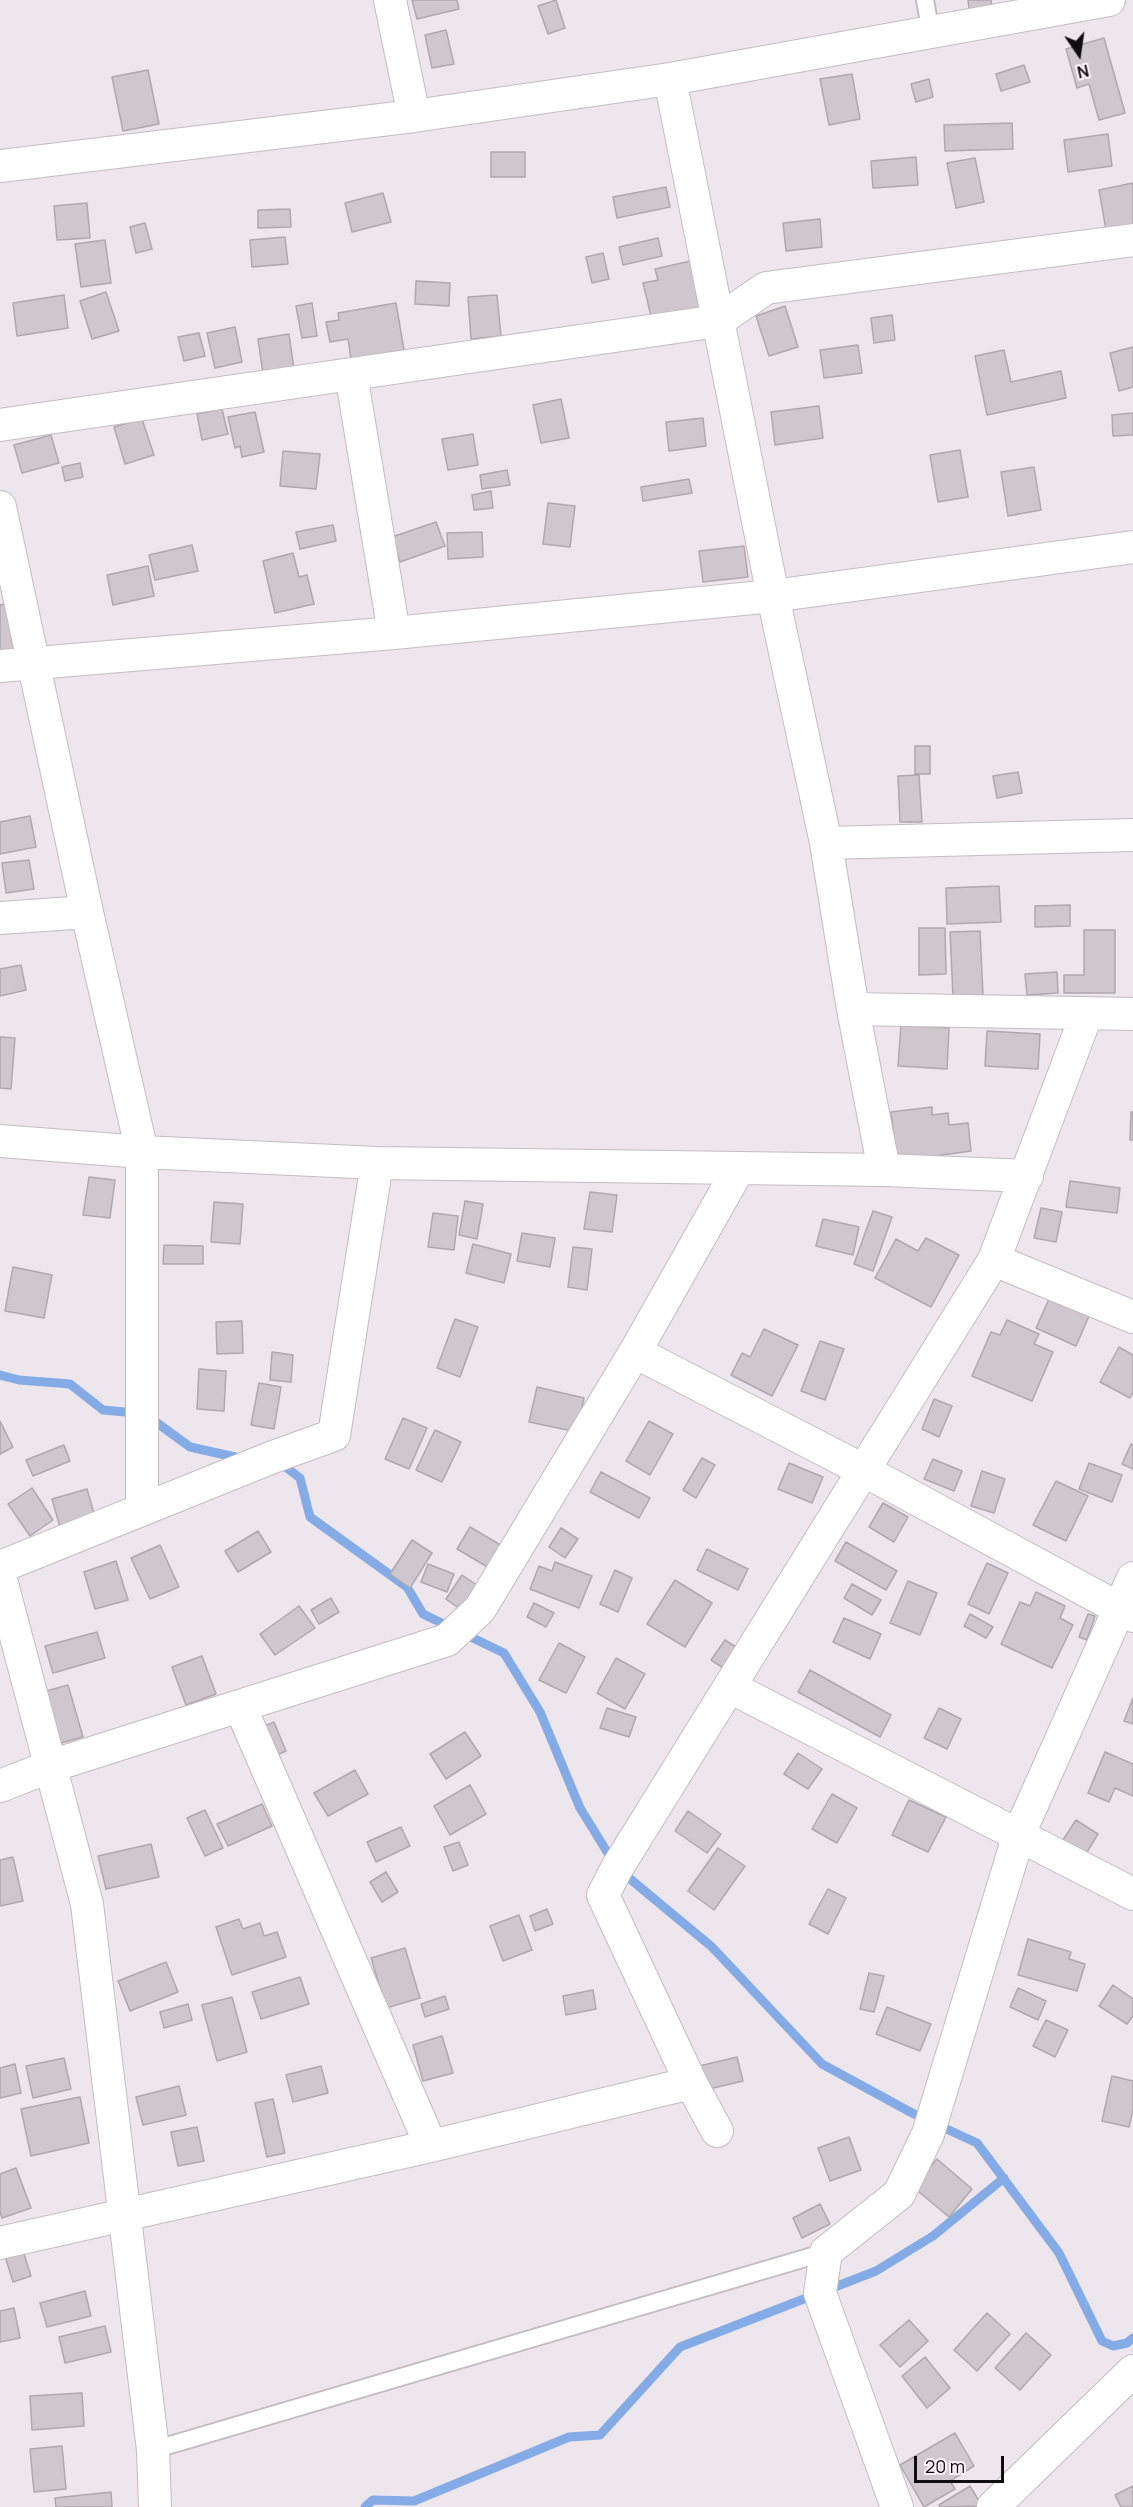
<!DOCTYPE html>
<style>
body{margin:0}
#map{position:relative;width:1133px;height:2507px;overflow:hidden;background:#ede6ed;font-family:Manrope,sans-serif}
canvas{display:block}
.north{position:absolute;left:1049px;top:24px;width:60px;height:60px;-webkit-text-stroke:4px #faf3fa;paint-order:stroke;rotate:167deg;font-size:16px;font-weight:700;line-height:24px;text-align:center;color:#100d10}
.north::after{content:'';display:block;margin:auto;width:21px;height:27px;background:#100d10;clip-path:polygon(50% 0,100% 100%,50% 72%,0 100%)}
.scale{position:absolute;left:914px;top:2456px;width:90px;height:27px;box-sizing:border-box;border:3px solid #100d10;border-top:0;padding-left:8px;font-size:18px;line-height:21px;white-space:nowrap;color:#100d10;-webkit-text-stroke:4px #faf3fa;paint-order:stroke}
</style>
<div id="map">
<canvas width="1133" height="2507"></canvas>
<div class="north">N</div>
<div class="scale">20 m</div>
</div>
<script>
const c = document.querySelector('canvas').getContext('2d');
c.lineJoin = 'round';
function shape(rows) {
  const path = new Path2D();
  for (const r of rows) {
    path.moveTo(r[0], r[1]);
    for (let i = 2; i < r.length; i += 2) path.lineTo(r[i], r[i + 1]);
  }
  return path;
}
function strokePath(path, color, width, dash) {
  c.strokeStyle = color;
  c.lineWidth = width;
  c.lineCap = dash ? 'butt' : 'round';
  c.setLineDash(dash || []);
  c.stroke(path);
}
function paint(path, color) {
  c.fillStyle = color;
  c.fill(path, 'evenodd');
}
strokePath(shape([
 [0,1375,19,1380,70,1384,103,1410,136,1413],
 [149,1417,190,1447,244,1459],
 [279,1462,300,1478,310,1517,407,1587,423,1614,504,1653,540,1712,580,1808,617,1868,712,1947,822,2064,914,2114,977,2143,1059,2253,1102,2341,1113,2346,1127,2343,1133,2338],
 [827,2290,876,2271,933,2236,1004,2178],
 [365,2507,373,2500,414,2501,569,2437,600,2435,680,2347,814,2295]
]), '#84abe5', 9);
const building = shape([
 [412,0,457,0,459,9,417,19,412,0],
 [556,0,565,28,548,34,538,6,556,0],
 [968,0,991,0,993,13,970,16,968,0],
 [446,30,454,64,432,68,425,35,446,30],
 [1104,38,1125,113,1099,120,1089,84,1077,88,1066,49,1104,38],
 [1024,65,1030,82,1001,91,996,74,1024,65],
 [148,70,159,124,123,131,112,77,148,70],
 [852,74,860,119,829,125,820,79,852,74],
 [929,79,933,97,916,102,911,84,929,79],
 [1012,123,1013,149,945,151,944,125,1012,123],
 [1108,134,1112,166,1068,172,1064,140,1108,134],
 [491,152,525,152,525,177,491,177,491,152],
 [916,157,918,185,873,188,871,161,916,157],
 [975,158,984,202,956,208,947,163,975,158],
 [1133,183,1133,225,1106,230,1099,190,1133,183],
 [666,187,670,207,617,218,613,197,666,187],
 [383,193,391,222,352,232,345,203,383,193],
 [87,203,90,238,57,240,54,206,87,203],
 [290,209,291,227,258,228,258,210,290,209],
 [820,219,822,247,786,251,783,223,820,219],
 [145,223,152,249,136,253,130,227,145,223],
 [285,237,288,264,252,267,250,240,285,237],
 [658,238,662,256,623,265,619,247,658,238],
 [105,240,111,283,81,287,75,244,105,240],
 [603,253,609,279,592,283,586,257,603,253],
 [695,260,706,307,652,320,643,283,658,280,655,269,695,260],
 [416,281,450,283,449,306,415,304,416,281],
 [106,292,119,331,92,339,80,301,106,292],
 [64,295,68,328,17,336,13,303,64,295],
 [497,295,501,336,471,339,468,297,497,295],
 [312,303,317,336,302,338,296,306,312,303],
 [396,303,404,350,351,359,348,339,330,342,326,322,339,320,338,313,396,303],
 [785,306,798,347,769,356,756,316,785,306],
 [892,315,895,340,874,343,871,318,892,315],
 [235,327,242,362,215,368,207,333,235,327],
 [199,333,205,356,184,361,178,337,199,333],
 [289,334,295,376,264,381,258,339,289,334],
 [858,345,862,373,824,378,820,350,858,345],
 [1133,347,1133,387,1119,391,1110,353,1133,347],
 [1004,350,1011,382,1061,371,1066,398,987,415,975,356,1004,350],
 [561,399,569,438,541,443,533,405,561,399],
 [819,406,823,438,775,445,771,412,819,406],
 [222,409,228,434,202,440,197,414,222,409],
 [255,412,264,452,242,457,240,446,235,448,228,417,255,412],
 [1133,413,1133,435,1113,436,1112,415,1133,413],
 [703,418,706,446,669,451,666,422,703,418],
 [142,419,154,455,125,464,114,427,142,419],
 [473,434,478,465,448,470,442,439,473,434],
 [51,435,59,463,22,473,14,445,51,435],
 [960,450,968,497,938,502,930,455,960,450],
 [283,451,320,454,316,489,280,486,283,451],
 [80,463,83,477,65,481,62,467,80,463],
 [1034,467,1041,510,1008,516,1001,472,1034,467],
 [507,470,510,485,482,489,480,475,507,470],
 [689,479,692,493,643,501,641,487,689,479],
 [491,491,493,508,474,510,472,495,491,491],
 [548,503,575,506,570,547,543,544,548,503],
 [436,522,445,546,400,562,392,537,436,522],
 [333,525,336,541,300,549,296,532,333,525],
 [482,532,483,557,448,559,447,533,482,532],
 [192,545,198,571,155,580,149,555,192,545],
 [744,546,748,577,703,582,699,551,744,546],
 [293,553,299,577,307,575,314,604,275,613,263,561,293,553],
 [148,566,154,596,113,605,107,575,148,566],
 [8,603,20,655,0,659,0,605,8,603],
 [915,746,930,746,930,774,915,774,915,746],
 [1018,772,1022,793,997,798,993,776,1018,772],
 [919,775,922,822,900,822,898,776,919,775],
 [30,816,36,847,0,854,0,822,30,816],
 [29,860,34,889,6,893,2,863,29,860],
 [999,886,1001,922,947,924,946,888,999,886],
 [1070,905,1070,926,1035,927,1035,906,1070,905],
 [919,928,945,928,946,974,919,975,919,928],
 [1084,930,1115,930,1115,993,1064,993,1064,975,1084,975,1084,930],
 [980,931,983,995,953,996,950,932,980,931],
 [21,965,26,990,0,996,0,969,21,965],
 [1057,972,1058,993,1027,995,1025,974,1057,972],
 [901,1025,949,1028,947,1069,898,1066,901,1025],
 [987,1031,1040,1034,1038,1069,985,1066,987,1031],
 [0,1037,15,1038,11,1089,0,1088,0,1037],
 [932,1107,932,1115,948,1113,949,1125,968,1123,971,1151,897,1161,891,1112,932,1107],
 [1131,1112,1133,1112,1133,1140,1130,1140,1131,1112],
 [89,1177,115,1180,110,1218,83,1215,89,1177],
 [1070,1181,1120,1188,1117,1213,1066,1207,1070,1181],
 [590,1192,617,1195,612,1232,584,1229,590,1192],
 [465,1201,483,1204,477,1239,459,1235,465,1201],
 [214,1202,243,1204,240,1244,211,1242,214,1202],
 [1041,1208,1062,1212,1056,1242,1034,1238,1041,1208],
 [873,1211,892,1217,873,1271,854,1264,873,1211],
 [433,1213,458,1216,454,1250,428,1247,433,1213],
 [823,1219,859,1227,853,1255,816,1246,823,1219],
 [522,1233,555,1238,550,1267,517,1261,522,1233],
 [926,1238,959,1255,931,1307,875,1278,896,1239,918,1251,926,1238],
 [473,1244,511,1254,504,1283,466,1273,473,1244],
 [164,1245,203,1246,203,1264,163,1264,164,1245],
 [573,1247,592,1249,587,1290,568,1287,573,1247],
 [13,1267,52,1275,44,1318,5,1311,13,1267],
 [1049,1299,1089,1316,1076,1346,1036,1328,1049,1299],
 [455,1319,478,1327,460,1377,437,1368,455,1319],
 [1007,1320,1039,1334,1034,1344,1053,1352,1032,1401,972,1376,991,1332,1000,1335,1007,1320],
 [242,1321,243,1353,217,1354,216,1322,242,1321],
 [764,1329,798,1345,772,1396,731,1375,742,1353,750,1357,764,1329],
 [820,1341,844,1349,825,1400,801,1391,820,1341],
 [1119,1347,1133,1355,1133,1392,1130,1398,1100,1382,1119,1347],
 [272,1352,293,1355,291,1382,270,1380,272,1352],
 [199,1369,226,1371,224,1411,197,1409,199,1369],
 [259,1383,281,1387,274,1429,251,1425,259,1383],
 [537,1387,584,1398,577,1432,529,1422,537,1387],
 [934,1399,952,1406,939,1437,922,1429,934,1399],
 [403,1418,427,1428,409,1469,385,1459,403,1418],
 [0,1421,13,1447,0,1454,0,1421],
 [649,1421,673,1434,650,1475,626,1461,649,1421],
 [435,1430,461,1442,442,1482,416,1470,435,1430],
 [1131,1444,1133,1445,1133,1469,1122,1464,1131,1444],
 [64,1445,70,1461,33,1476,26,1460,64,1445],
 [702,1458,715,1465,696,1498,683,1490,702,1458],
 [933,1459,962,1471,954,1491,924,1479,933,1459],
 [789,1463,823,1477,812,1503,778,1489,789,1463],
 [1089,1463,1122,1475,1112,1502,1079,1489,1089,1463],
 [982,1471,1005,1479,994,1513,971,1506,982,1471],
 [601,1472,650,1498,639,1518,590,1492,601,1472],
 [1056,1481,1088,1496,1066,1541,1033,1525,1056,1481],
 [32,1488,53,1520,30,1536,8,1504,32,1488],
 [87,1489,95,1517,60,1527,52,1499,87,1489],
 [883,1503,908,1517,894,1542,869,1527,883,1503],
 [470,1527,504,1547,491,1569,457,1549,470,1527],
 [561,1528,578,1539,565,1558,549,1547,561,1528],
 [258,1531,271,1552,238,1572,225,1551,258,1531],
 [412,1540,432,1553,410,1588,390,1574,412,1540],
 [846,1542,897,1571,886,1590,835,1561,846,1542],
 [160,1545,179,1587,150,1599,131,1558,160,1545],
 [707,1549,748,1569,738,1590,697,1570,707,1549],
 [116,1561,128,1600,95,1609,84,1572,116,1561],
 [555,1562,592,1576,579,1608,530,1589,539,1566,552,1571,555,1562],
 [987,1563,1008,1573,989,1614,968,1604,987,1563],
 [428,1564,454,1574,447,1592,421,1582,428,1564],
 [615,1570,632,1578,618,1612,600,1604,615,1570],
 [462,1575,480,1587,464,1612,446,1599,462,1575],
 [675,1580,712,1603,685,1647,647,1624,675,1580],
 [908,1581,937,1593,920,1635,890,1623,908,1581],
 [852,1584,881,1600,872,1615,844,1598,852,1584],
 [1036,1592,1065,1606,1060,1618,1073,1625,1052,1668,1001,1644,1020,1602,1030,1606,1036,1592],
 [331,1598,339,1612,319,1624,311,1610,331,1598],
 [534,1603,554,1613,546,1627,527,1617,534,1603],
 [299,1606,315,1628,275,1655,260,1634,299,1606],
 [970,1614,993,1627,986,1638,964,1626,970,1614],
 [1088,1614,1095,1616,1087,1640,1079,1637,1088,1614],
 [844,1618,881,1634,870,1659,833,1642,844,1618],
 [97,1632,105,1658,53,1673,45,1646,97,1632],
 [725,1640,739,1649,725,1669,711,1660,725,1640],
 [559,1643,585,1657,566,1693,539,1680,559,1643],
 [202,1656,216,1694,186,1705,172,1667,202,1656],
 [616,1658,645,1674,625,1709,597,1693,616,1658],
 [810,1670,891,1715,880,1737,798,1692,810,1670],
 [68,1685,83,1737,54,1745,39,1693,68,1685],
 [1133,1698,1133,1724,1124,1721,1133,1698],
 [607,1708,636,1717,629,1737,600,1728,607,1708],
 [939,1708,961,1719,947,1749,924,1738,939,1708],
 [274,1722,286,1751,268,1759,256,1730,274,1722],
 [465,1732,481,1756,446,1779,430,1754,465,1732],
 [1105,1752,1133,1764,1133,1796,1115,1788,1109,1802,1088,1793,1105,1752],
 [798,1753,822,1769,808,1789,784,1774,798,1753],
 [355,1770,368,1794,328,1816,314,1793,355,1770],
 [470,1785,486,1814,450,1835,434,1806,470,1785],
 [832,1794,857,1808,837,1843,812,1829,832,1794],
 [909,1800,946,1817,928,1852,892,1835,909,1800],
 [262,1804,272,1826,228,1846,217,1824,262,1804],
 [205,1810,223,1848,205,1856,187,1818,205,1810],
 [688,1811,721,1834,707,1853,675,1831,688,1811],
 [1076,1820,1098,1834,1084,1857,1061,1843,1076,1820],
 [401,1827,410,1846,376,1862,367,1842,401,1827],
 [459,1842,468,1865,453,1871,444,1847,459,1842],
 [151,1844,159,1877,106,1889,98,1856,151,1844],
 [718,1848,745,1866,714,1910,688,1891,718,1848],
 [13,1857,23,1901,0,1906,0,1860,13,1857],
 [386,1872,398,1892,382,1902,370,1882,386,1872],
 [828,1889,846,1898,828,1934,809,1924,828,1889],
 [547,1909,553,1924,535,1931,530,1916,547,1909],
 [519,1915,532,1950,503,1961,490,1926,519,1915],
 [239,1919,243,1929,260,1923,264,1936,277,1932,286,1957,232,1975,216,1927,239,1919],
 [1028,1939,1071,1952,1069,1959,1085,1964,1077,1991,1018,1975,1028,1939],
 [405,1948,420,1998,386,2008,371,1958,405,1948],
 [166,1962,178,1992,130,2011,118,1981,166,1962],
 [869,1973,884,1976,874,2012,860,2009,869,1973],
 [300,1977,309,2004,261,2019,252,1992,300,1977],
 [1113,1985,1133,1999,1133,2016,1127,2024,1099,2006,1113,1985],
 [1018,1988,1046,2001,1038,2020,1010,2007,1018,1988],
 [593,1990,596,2009,566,2015,563,1996,593,1990],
 [445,1996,449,2009,425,2017,421,2004,445,1996],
 [232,1997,247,2052,217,2061,202,2005,232,1997],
 [188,2004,192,2020,164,2028,160,2012,188,2004],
 [887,2007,931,2024,920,2051,876,2034,887,2007],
 [1046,2020,1068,2030,1055,2057,1033,2046,1046,2020],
 [442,2036,453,2073,423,2081,413,2045,442,2036],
 [737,2057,743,2081,701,2091,695,2067,737,2057],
 [64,2058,71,2089,33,2098,26,2066,64,2058],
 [15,2064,21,2093,0,2098,0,2068,15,2064],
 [321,2066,328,2093,293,2102,286,2075,321,2066],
 [1112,2076,1133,2081,1133,2110,1129,2127,1102,2121,1112,2076],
 [179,2086,186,2115,143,2125,136,2097,179,2086],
 [80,2097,89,2143,31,2156,21,2109,80,2097],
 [273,2099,285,2153,267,2157,255,2103,273,2099],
 [197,2127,204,2161,178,2166,171,2132,197,2127],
 [849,2137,861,2170,830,2181,818,2148,849,2137],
 [937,2159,972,2189,949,2217,913,2187,937,2159],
 [16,2168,31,2208,2,2218,0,2212,0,2174,16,2168],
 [820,2204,830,2224,802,2238,793,2218,820,2204],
 [23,2251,31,2276,13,2282,5,2256,23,2251],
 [85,2291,91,2316,47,2327,40,2303,85,2291],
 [14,2308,20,2338,0,2342,0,2311,14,2308],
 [987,2313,1010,2334,977,2371,954,2350,987,2313],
 [909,2320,928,2341,900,2367,880,2345,909,2320],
 [105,2326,111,2352,65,2363,59,2337,105,2326],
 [1026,2333,1051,2355,1020,2390,995,2368,1026,2333],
 [925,2357,950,2388,927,2408,902,2376,925,2357],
 [82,2393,84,2426,32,2430,30,2396,82,2393],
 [955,2433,974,2466,950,2481,955,2489,924,2507,900,2465,955,2433],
 [62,2446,66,2489,34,2492,30,2449,62,2446],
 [970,2486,982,2506,940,2507,939,2505,970,2486],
 [1133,2486,1133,2507,1121,2507,1115,2495,1133,2486],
 [111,2492,112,2507,56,2507,55,2498,111,2492]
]);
paint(building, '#cec8ce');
strokePath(building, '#afa8af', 1.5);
const service = shape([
 [925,0,931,33],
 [153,2450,826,2252]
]);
const minor = shape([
 [390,0,414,116],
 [670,79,773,596,826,843,853,1009,884,1170],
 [0,166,414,116,670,79,1109,0],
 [351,374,394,633],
 [0,425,718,321,766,288,1133,240],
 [0,507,87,912,142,1152,142,1510],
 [0,666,394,633,773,596,1133,547],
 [826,843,1133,835],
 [0,918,87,912],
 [853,1009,1133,1014],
 [0,1141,142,1152,377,1163,884,1170,1027,1176],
 [994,1260,1133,1317],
 [635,1352,863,1470,1133,1616],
 [0,1567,273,1457,334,1435,377,1163],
 [0,1576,87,1904,153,2450,155,2507],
 [730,1687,1133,1894],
 [240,1706,431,2146],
 [0,1786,51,1766,447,1640,480,1609,635,1352,739,1168],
 [717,2131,691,2083,603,1895,617,1868,994,1260,1087,1013],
 [0,2243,431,2146,691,2083],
 [897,2507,820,2293,826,2252,899,2194,928,2134,1019,1834,1133,1578],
 [993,2507,1133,2371]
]);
strokePath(service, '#c3bcc3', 20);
strokePath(minor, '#c3bcc3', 34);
strokePath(service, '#fff', 16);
strokePath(minor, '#fff', 32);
</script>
